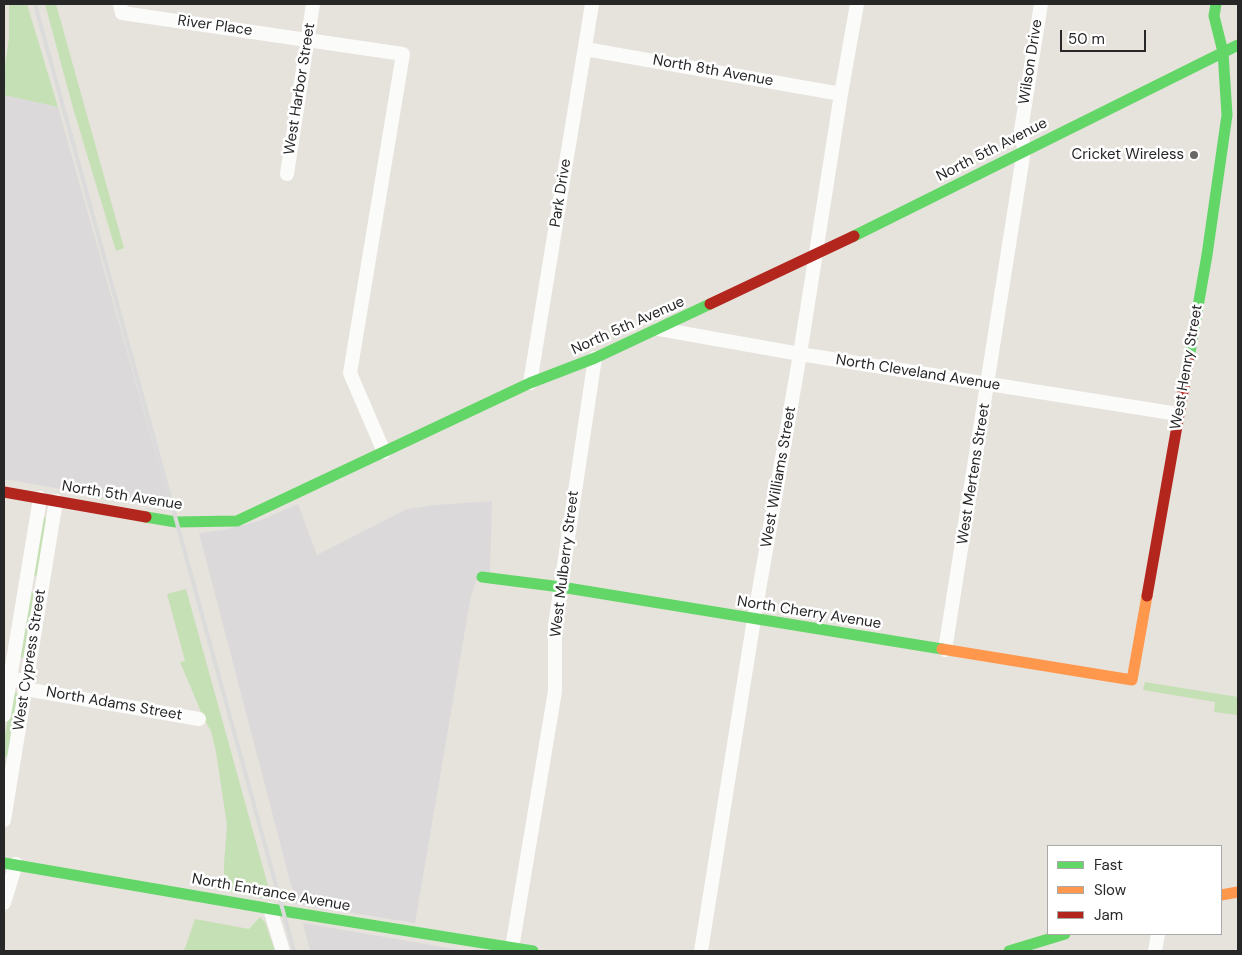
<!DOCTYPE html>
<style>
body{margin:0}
#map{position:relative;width:1242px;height:955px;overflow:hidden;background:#e6e2dc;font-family:"DM Sans",sans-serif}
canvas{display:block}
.frame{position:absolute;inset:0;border:5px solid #272727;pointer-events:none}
.legend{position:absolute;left:1047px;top:845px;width:175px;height:90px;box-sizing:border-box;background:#fff;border:1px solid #a9a9a9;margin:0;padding:6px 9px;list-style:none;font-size:15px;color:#272727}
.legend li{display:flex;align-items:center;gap:10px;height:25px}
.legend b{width:25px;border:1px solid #a9a9a9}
.scale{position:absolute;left:1060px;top:30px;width:86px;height:22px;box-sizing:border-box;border:2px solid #272727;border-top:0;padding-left:6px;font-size:15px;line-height:18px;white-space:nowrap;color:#272727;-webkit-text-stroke:4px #fff;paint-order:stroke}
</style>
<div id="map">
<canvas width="1242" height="955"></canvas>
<div class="frame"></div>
<ul class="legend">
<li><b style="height:6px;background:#63d668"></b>Fast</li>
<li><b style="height:6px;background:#ff974d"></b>Slow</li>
<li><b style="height:6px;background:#b3261e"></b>Jam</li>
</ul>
<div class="scale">50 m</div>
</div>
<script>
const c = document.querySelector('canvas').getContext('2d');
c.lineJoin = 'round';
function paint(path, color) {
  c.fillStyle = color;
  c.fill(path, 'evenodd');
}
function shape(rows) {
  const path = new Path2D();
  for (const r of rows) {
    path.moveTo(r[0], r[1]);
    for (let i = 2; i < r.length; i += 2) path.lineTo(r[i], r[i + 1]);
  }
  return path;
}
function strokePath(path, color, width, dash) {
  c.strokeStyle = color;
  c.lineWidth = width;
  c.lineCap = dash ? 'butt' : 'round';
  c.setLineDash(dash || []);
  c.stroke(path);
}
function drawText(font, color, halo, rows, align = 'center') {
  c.font = font + ' "DM Sans",sans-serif';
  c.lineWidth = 5;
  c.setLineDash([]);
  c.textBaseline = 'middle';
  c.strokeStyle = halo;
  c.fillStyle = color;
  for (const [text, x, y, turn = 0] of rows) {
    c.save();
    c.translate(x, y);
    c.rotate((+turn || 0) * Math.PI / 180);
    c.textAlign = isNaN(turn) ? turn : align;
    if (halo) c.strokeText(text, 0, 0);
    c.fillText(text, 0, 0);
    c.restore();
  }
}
paint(shape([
 [4,95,58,107,171,508,4,479],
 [492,501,490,573,478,577,471,595,415,923,296,904,199,533,223,530,259,521,298,504,317,555,407,509,435,505],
 [303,923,466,951,310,951]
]), '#dcd9db');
paint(shape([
 [9,4,27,4,58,107,4,95,4,73,9,38],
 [45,4,56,4,124,248,116,251,73,108],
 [42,517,49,518,39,577,31,575],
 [186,589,272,900,231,892,226,886,224,876,224,864,227,825,216,752,211,731,204,719,180,662,185,661,167,594],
 [30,591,35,594,25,657,23,658,20,657],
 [1145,682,1238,697,1238,715,1214,712,1215,702,1143,690],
 [13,692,20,694,8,756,6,757,4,756,4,740],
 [260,917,265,922,275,951,184,951,195,919,249,929]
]), '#c6e0b6');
strokePath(shape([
 [120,4,122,13,403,54,350,373,384,452],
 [585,49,841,94],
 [287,174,313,4],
 [659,329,800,354,1178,414],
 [530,383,592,4],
 [945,650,1024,150,1021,130,1041,4],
 [20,680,31,690,199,719],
 [4,715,40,498],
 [4,820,56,501],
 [4,903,16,864],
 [270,909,283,951],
 [512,948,555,691,555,625,595,358],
 [701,951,754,619,800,354,841,94,857,4],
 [1155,951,1158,934]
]), '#fbfbfa', 14);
strokePath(shape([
 [854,236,1238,45],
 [1189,358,1207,255,1227,115,1223,52,1214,16,1216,4],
 [146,517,176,522,237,521,530,383,595,358,710,304],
 [482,577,561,587,942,649],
 [4,863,283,911,533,951],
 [1009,951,1065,934]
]), '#63d668', 11);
strokePath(shape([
 [942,649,1132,680,1147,596],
 [1221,895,1238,892]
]), '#ff974d', 11);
strokePath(shape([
 [710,304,854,236],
 [4,492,146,517],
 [1147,596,1189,358]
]), '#b3261e', 11);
strokePath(shape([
 [35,4,294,951]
]), '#dcdbdc', 4);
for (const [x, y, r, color] of [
 [1194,155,5,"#6a6866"]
]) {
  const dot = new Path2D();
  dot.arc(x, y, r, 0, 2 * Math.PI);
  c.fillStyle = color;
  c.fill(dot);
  strokePath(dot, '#fff', 2);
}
drawText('15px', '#272727', '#fff', [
 ["River Place",215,26,8],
 ["Wilson Drive",1031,62,-81],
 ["North 8th Avenue",713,71,10],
 ["West Harbor Street",300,89,-81],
 ["North 5th Avenue",992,150,-27],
 ["Park Drive",561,193,-81],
 ["North 5th Avenue",628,326,-24],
 ["West Henry Street",1187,367,-80],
 ["North Cleveland Avenue",918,373,9],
 ["West Mertens Street",974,474,-81],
 ["West Williams Street",779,477,-80],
 ["North 5th Avenue",122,496,9],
 ["West Mulberry Street",565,564,-83],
 ["North Cherry Avenue",809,613,9],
 ["West Cypress Street",30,660,-81],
 ["North Adams Street",114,704,10],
 ["North Entrance Avenue",271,893,10]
]);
drawText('15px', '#272727', '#fff', [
 ["Cricket Wireless",1184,155]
], 'right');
</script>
